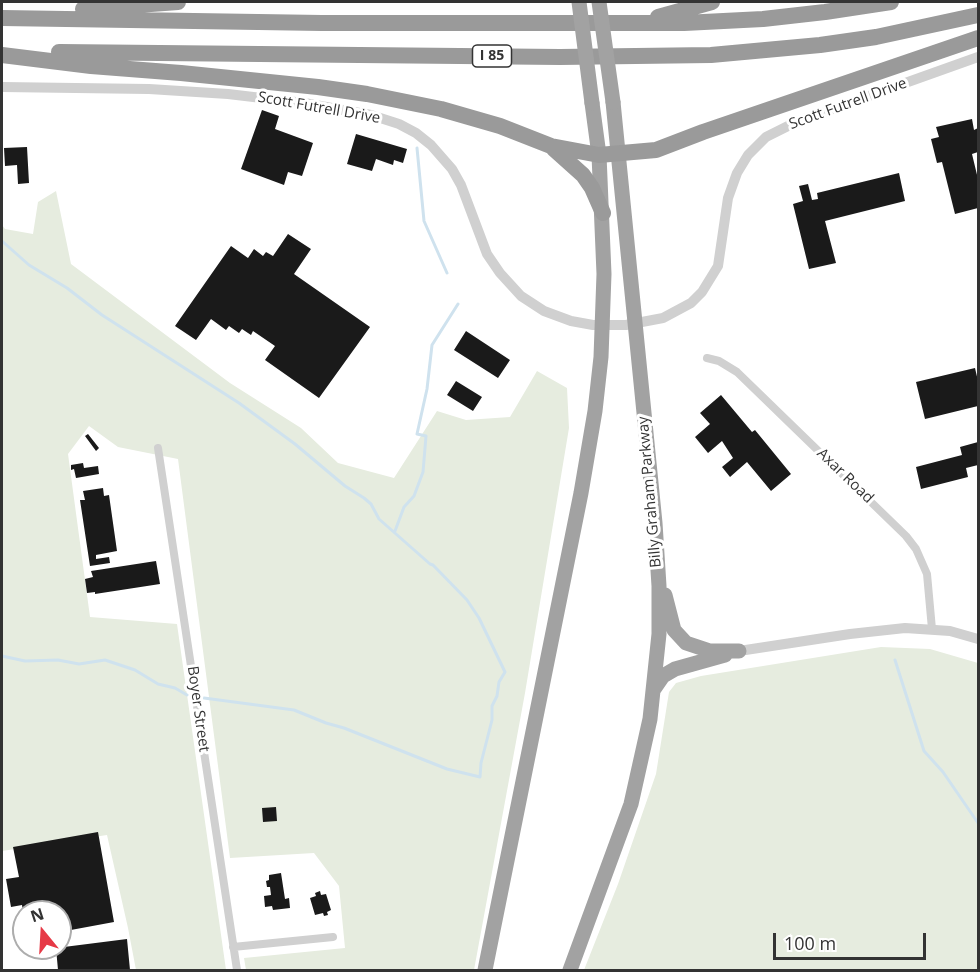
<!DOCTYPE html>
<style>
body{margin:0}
#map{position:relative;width:980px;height:972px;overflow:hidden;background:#fff;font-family:"Open Sans",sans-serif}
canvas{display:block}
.frame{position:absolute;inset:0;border:3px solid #333;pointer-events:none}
.north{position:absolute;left:12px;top:900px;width:60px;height:60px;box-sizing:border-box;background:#fff;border:2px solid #adadad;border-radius:50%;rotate:342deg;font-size:16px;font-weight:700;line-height:24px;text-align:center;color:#333}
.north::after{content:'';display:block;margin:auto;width:21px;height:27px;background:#e63946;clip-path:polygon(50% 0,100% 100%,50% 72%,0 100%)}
.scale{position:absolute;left:773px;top:933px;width:153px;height:27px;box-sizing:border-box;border:3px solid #333;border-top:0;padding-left:8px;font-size:18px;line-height:21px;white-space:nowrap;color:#333;-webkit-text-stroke:4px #fff;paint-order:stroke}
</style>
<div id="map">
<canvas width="980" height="972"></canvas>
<div class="frame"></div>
<div class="north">N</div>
<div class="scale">100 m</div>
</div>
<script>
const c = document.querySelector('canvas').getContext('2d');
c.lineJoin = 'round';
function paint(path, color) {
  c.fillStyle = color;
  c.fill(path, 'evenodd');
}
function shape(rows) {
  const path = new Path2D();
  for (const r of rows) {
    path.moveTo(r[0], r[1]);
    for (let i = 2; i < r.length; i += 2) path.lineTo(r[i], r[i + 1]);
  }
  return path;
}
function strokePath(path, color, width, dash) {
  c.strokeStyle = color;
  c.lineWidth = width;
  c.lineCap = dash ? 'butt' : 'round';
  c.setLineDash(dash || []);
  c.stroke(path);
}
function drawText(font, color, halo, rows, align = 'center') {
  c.font = font + ' "Open Sans",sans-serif';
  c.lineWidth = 6;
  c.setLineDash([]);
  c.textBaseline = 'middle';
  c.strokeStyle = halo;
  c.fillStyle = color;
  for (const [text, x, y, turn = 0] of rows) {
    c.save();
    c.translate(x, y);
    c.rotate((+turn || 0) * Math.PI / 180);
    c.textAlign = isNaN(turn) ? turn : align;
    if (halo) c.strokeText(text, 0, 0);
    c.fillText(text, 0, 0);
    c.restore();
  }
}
paint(shape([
 [56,191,71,264,230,383,301,428,338,463,394,478,437,411,466,420,510,417,537,371,567,388,569,428,525,693,474,970,246,970,244,958,345,948,339,886,314,853,230,858,178,459,118,447,89,426,68,454,90,617,177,624,226,970,136,970,128,928,107,835,2,851,2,225,5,229,33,234,38,202],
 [881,647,930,649,978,663,978,970,584,970,618,884,656,774,669,692,676,683,701,676]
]), '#e6ecdf');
strokePath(shape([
 [417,148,424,221,447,273],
 [2,241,29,265,67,288,102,315,239,403,295,444,345,486,364,498,371,504,379,519,430,564,433,565,467,600,479,618,505,672,499,682,497,696,492,706,492,720,481,763,480,777,447,769,344,728,326,723,294,710,204,698],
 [395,531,404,507,414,496,423,472,426,436,417,434,427,389,432,345,458,304],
 [2,656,25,661,58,660,79,664,105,660,135,670,158,684,175,688,187,695],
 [895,660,924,751,943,772,978,823]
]), '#cfe2ee', 3);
paint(shape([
 [262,110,279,116,275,129,313,143,302,176,288,172,284,185,241,169],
 [972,119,974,130,978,128,978,152,972,154,978,179,978,208,955,214,942,162,937,163,931,139,939,137,936,127],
 [356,134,407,149,403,163,394,160,393,165,376,159,372,171,347,164],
 [27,147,29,183,18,184,17,165,5,166,4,148],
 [899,173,905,201,825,221,836,263,809,269,793,204,803,201,799,186,808,184,812,200,818,199,817,193],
 [288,234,311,249,294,274,370,327,319,398,265,360,275,346,253,331,251,335,242,329,239,333,229,326,226,330,211,319,196,340,175,326,231,246,248,258,254,249,263,256,266,252,273,256],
 [466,331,510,360,498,378,454,350],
 [975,368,978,381,978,406,925,419,916,382],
 [456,381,482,397,473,411,447,395],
 [721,395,752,432,755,430,791,474,771,491,747,462,730,477,722,467,733,458,722,441,708,453,695,437,710,424,700,413],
 [88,434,99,448,96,451,85,436],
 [978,442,978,465,966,468,968,477,921,489,916,467,962,455,960,447],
 [83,463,84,468,98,466,99,474,76,478,74,469,71,470,71,465],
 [103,488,104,496,109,495,117,551,96,555,96,559,109,557,110,563,90,566,80,500,85,500,83,491],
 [156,561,160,584,95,594,95,592,87,593,85,579,93,577,91,571],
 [276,807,277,821,263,822,262,808],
 [98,832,114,922,60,932,60,912,23,912,22,905,11,907,6,879,19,877,13,847],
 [281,873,285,899,289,898,290,908,273,910,272,906,265,907,264,896,271,895,270,887,267,887,266,881,269,880,269,875],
 [320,891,321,895,326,894,331,910,327,912,328,915,324,916,323,913,315,915,310,898,316,896,315,893],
 [127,939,130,970,58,970,56,948]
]), '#1a1a1a');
strokePath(shape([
 [707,358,719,361,737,372,906,536,916,549,927,574,932,629],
 [158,448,237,970],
 [233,947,333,937]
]), '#d0d0d0', 8);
strokePath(shape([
 [2,87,149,89,228,94,304,103,371,115,399,124,416,133,431,145,452,169,461,185,487,254,500,273,521,296,544,311,571,321,593,325,626,325,663,318,691,303,702,292,718,266,728,198,737,173,748,155,766,137,796,122,978,57],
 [739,651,850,634,905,628,950,631,978,639]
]), '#d0d0d0', 10);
strokePath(shape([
 [665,595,674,630,686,643,710,651,739,651],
 [654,689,663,676,675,669,725,655],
 [485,970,581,493,595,411,601,357,604,274,599,155,592,103],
 [570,970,631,804,650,719,659,634,659,586,655,523,613,102]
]), '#a2a2a2', 15);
strokePath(shape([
 [83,9,178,2],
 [658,17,712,2],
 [2,18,322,23,684,23,763,19,825,12,891,2],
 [59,52,560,57,711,55,820,45,876,37,978,15],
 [2,55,91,66,181,73,318,87,367,94,441,109,500,126,551,146,599,155,656,150,703,132,978,38],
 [554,149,583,175,592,188,603,213]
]), '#9a9a9a', 16);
strokePath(shape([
 [579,2,592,103],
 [599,2,613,102]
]), '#a2a2a2', 15);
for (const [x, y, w] of [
 [492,56,39]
]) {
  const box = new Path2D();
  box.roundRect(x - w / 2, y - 11, w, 22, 4.5);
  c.fillStyle = '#fff';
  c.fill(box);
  strokePath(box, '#333', 1.5);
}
drawText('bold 14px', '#333', null, [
 ["I 85",492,56]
]);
drawText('15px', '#333', '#fff', [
 ["Scott Futrell Drive",848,104,-20],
 ["Scott Futrell Drive",319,108,10],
 ["Axar Road",845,476,44],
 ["Billy Graham Parkway",650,492,-95],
 ["Boyer Street",198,709,82]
]);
</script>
